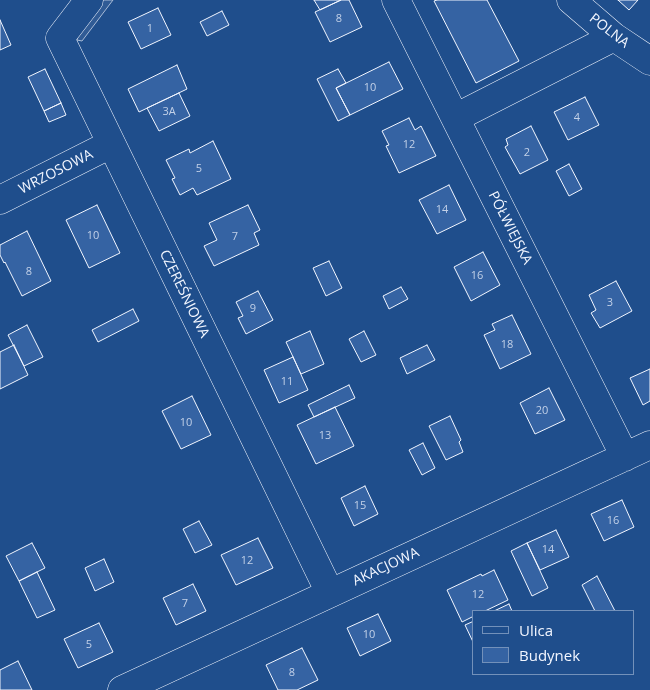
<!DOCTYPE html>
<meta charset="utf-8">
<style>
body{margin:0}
#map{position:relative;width:650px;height:690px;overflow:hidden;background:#1f4e8c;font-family:"Open Sans",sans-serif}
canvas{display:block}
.legend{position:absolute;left:472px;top:610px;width:162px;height:65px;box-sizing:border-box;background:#1f4e8c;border:1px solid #7391ba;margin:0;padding:6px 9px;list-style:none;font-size:15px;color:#f2f6ff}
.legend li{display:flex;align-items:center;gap:10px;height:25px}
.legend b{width:25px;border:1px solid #7391ba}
</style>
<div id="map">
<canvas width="650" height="690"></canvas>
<ul class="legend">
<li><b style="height:6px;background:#1f4e8c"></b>Ulica</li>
<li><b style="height:14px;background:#3563a3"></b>Budynek</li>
</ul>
</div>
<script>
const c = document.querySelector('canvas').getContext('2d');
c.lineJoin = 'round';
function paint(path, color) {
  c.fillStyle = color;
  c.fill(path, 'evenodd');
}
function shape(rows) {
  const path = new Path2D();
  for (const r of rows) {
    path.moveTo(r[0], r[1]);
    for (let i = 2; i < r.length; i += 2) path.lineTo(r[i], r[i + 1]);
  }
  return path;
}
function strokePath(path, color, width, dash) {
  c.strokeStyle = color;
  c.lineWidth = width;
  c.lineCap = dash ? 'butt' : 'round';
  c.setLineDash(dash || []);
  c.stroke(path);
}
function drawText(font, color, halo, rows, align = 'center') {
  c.font = font + ' "Open Sans",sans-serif';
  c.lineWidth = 4;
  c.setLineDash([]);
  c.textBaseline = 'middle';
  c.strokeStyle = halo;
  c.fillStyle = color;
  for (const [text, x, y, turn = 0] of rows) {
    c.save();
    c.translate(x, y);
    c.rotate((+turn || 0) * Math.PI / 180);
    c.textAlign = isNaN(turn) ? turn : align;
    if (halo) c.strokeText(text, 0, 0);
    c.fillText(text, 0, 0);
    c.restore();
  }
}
const green = shape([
 [101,0,113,0,82,41,77,40,77,31,101,0]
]);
paint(green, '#305b95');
strokePath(green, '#a8bbd7', 1);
const building = shape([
 [314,0,341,0,320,10,314,0],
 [341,0,349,0,362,27,330,42,315,12,341,0],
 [437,0,487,0,519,61,476,83,434,1,437,0],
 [618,0,638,0,629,10,618,0],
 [158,8,171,35,141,49,128,22,158,8],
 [222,11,229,25,207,36,200,22,222,11],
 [0,20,11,45,0,50,0,20],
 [389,62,403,89,350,115,336,88,389,62],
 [177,65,187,89,139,112,128,89,177,65],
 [45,69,61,103,44,111,28,77,45,69],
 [338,69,346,83,336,88,350,115,338,121,317,79,338,69],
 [179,93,190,116,159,131,147,108,179,93],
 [585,97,599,125,568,140,554,112,585,97],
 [61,103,66,115,49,122,44,111,61,103],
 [409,118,415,130,421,126,436,156,399,173,386,146,389,145,382,131,409,118],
 [531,126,548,160,520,174,505,147,508,145,506,139,531,126],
 [213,141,231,179,197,195,193,188,180,195,172,179,175,178,166,160,189,149,190,153,213,141],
 [569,164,582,189,569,196,556,171,569,164],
 [449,185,466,220,437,234,419,200,449,185],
 [97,205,120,253,89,268,66,220,97,205],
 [248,205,260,230,254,233,259,245,214,266,204,246,217,240,209,223,248,205],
 [27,231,51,281,22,296,5,262,4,263,0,255,0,245,27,231],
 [483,252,500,285,471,301,454,267,483,252],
 [329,261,342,288,326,296,313,268,329,261],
 [616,281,632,311,600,328,591,313,596,310,589,295,616,281],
 [401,287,408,299,389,309,383,296,401,287],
 [258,291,273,320,246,334,238,318,243,316,236,302,258,291],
 [133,309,139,321,98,342,92,330,133,309],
 [512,315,531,354,500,369,484,335,495,330,492,324,512,315],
 [27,325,43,357,24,366,8,335,27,325],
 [310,331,324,364,301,374,286,342,310,331],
 [364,331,376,355,361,362,349,339,364,331],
 [14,345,28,375,0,389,0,352,14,345],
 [427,345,435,360,407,374,400,358,427,345],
 [293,357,308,390,279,403,264,370,293,357],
 [650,369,650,401,643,405,630,378,650,369],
 [349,385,355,398,314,417,308,405,349,385],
 [549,388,565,420,535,434,520,403,549,388],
 [192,396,211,435,181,449,162,411,192,396],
 [335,407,354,446,316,464,297,425,335,407],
 [450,416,461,440,459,442,463,452,446,460,429,426,450,416],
 [423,443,435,468,422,475,409,450,423,443],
 [365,486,378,514,354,526,341,498,365,486],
 [622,500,634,527,604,541,591,514,622,500],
 [199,521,212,545,195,553,183,529,199,521],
 [556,530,569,557,540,570,527,543,556,530],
 [258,538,273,568,236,585,221,555,258,538],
 [32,543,45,568,19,581,6,556,32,543],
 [527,543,548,588,532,596,511,551,527,543],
 [104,559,114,582,95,591,85,568,104,559],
 [494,570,508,600,485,611,474,611,474,616,462,622,447,590,481,574,482,576,494,570],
 [37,572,55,610,37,618,19,581,37,572],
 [597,576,615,611,595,611,582,585,597,576],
 [193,584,206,611,176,625,163,598,193,584],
 [509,604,512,611,494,611,509,604],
 [378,614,391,641,360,656,347,628,378,614],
 [474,621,474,644,465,625,474,621],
 [99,623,113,652,78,668,64,639,99,623],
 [302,648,318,680,297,690,278,690,266,665,302,648],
 [18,661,32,690,0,690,0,670,18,661]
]);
paint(building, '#3563a3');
strokePath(building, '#f2f6ff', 1);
const minor = shape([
 [89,0,60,38,330,593],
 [396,0,625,457],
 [571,0,614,37,650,61],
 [455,118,614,37],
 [0,200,111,144],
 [122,690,650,445]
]);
strokePath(minor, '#f2f6ff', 29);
strokePath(minor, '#1f4e8c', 28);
drawText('11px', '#c3d1e8', null, [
 ["8",339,19],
 ["1",150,29],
 ["10",370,88],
 ["3A",169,112],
 ["4",577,118],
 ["12",409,145],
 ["2",527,153],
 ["5",199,169],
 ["14",442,210],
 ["10",93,236],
 ["7",235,237],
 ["8",29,272],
 ["16",477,276],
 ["3",610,303],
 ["9",253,309],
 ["18",507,345],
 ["11",287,382],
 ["20",542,411],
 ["10",186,423],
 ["13",325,436],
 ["15",360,506],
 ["16",613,521],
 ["14",548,550],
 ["12",247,561],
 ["12",478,595],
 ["7",185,604],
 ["10",369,635],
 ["5",89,645],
 ["8",292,673]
]);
drawText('14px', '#f2f6ff', '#1f4e8c', [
 ["POLNA",609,31,38],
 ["WRZOSOWA",56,172,-27],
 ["PÓŁWIEJSKA",510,228,63],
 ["CZEREŚNIOWA",184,294,64],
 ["AKACJOWA",386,567,-25]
]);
</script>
